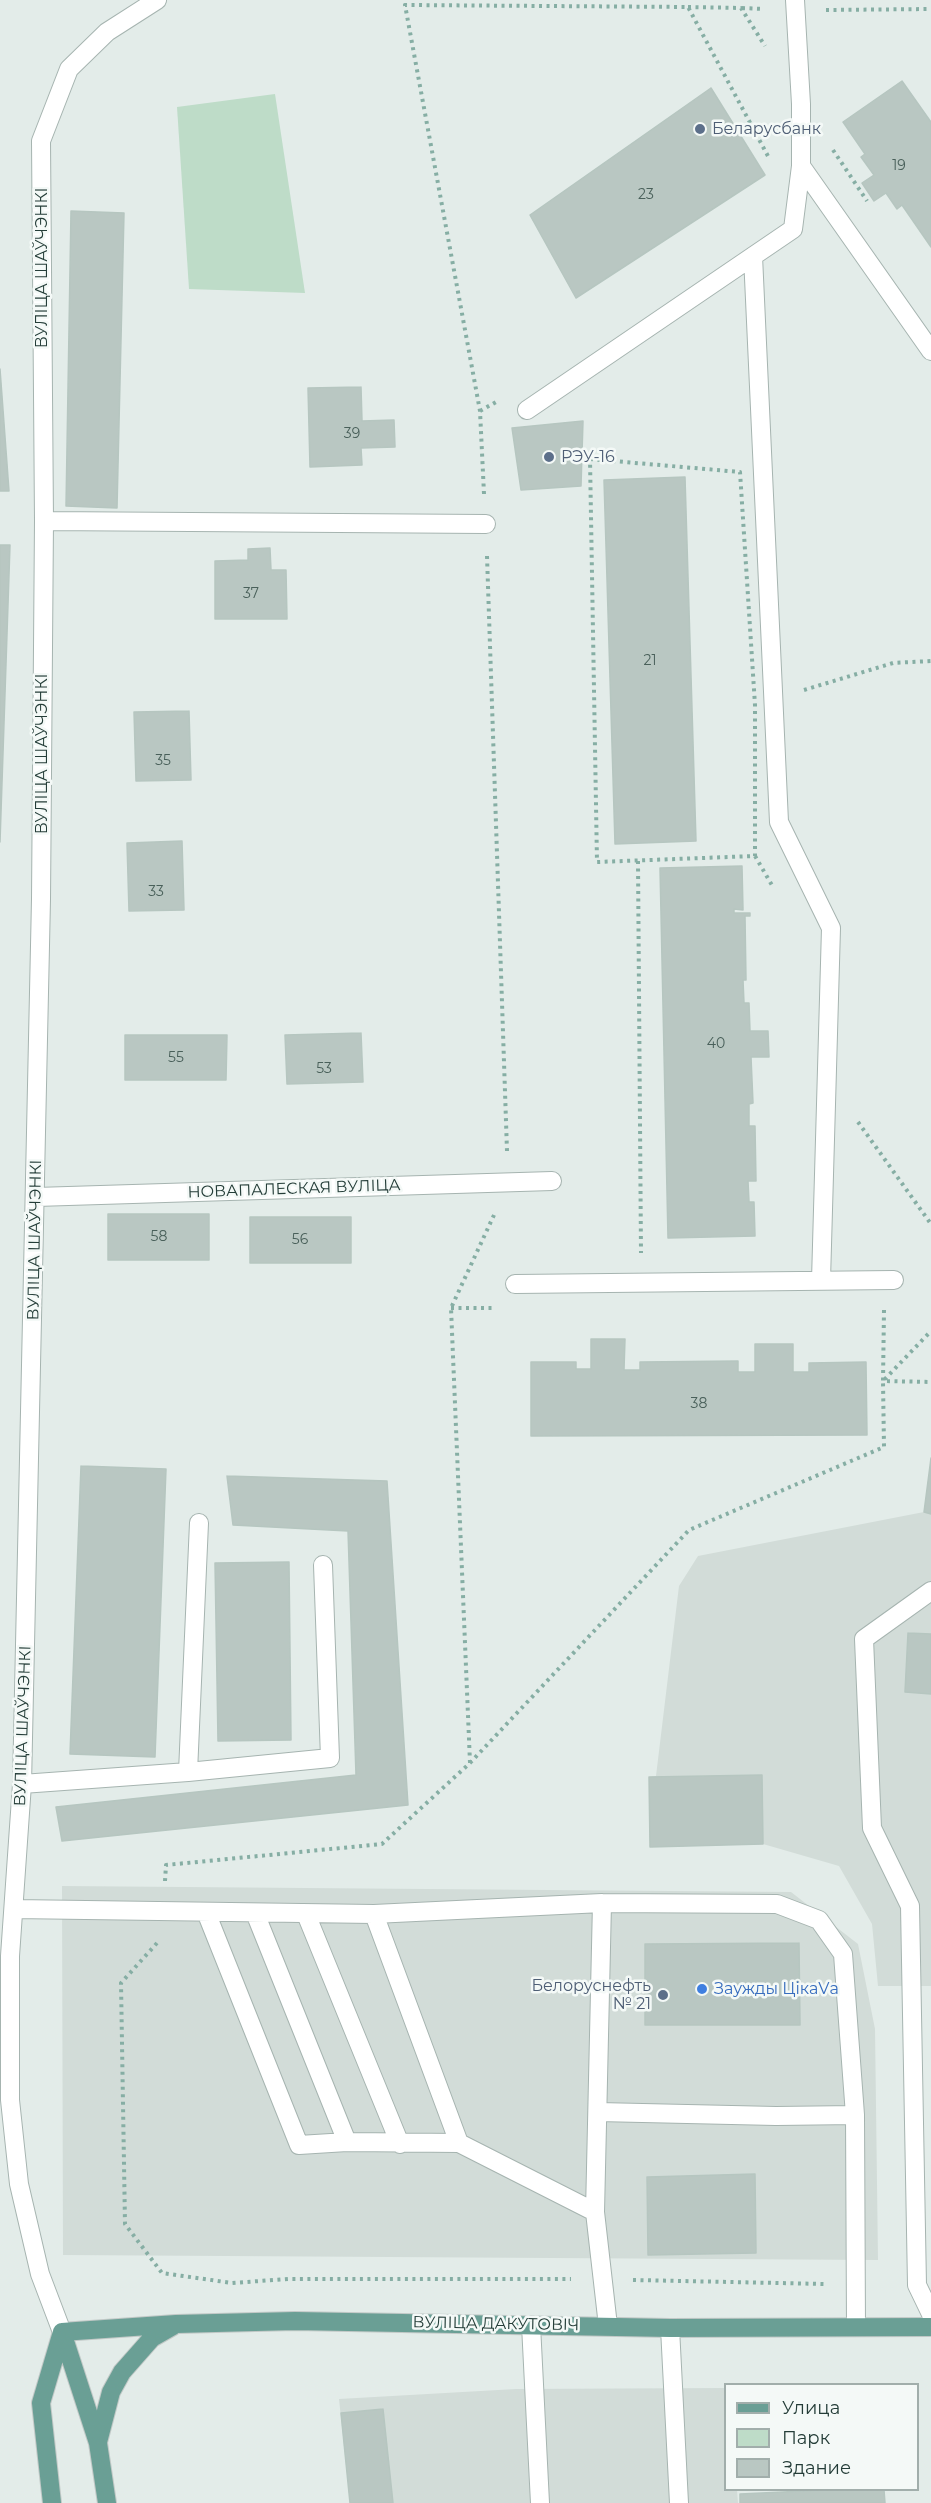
<!DOCTYPE html>
<meta charset="utf-8">
<style>
body{margin:0}
#map{position:relative;width:931px;height:2503px;overflow:hidden;background:#e3ece9;font-family:Montserrat,sans-serif}
canvas{display:block}
.legend{position:absolute;left:724px;top:2383px;width:195px;height:108px;box-sizing:border-box;background:#f4f9f7;border:2px solid #a1aeab;margin:0;padding:8px 10px;list-style:none;font-size:18px;color:#243d38}
.legend li{display:flex;align-items:center;gap:12px;height:30px}
.legend b{width:30px;border:2px solid #a1aeab}
</style>
<div id="map">
<canvas width="931" height="2503"></canvas>
<ul class="legend">
<li><b style="height:8px;background:#6a9f95"></b>Улица</li>
<li><b style="height:16px;background:#bedcc8"></b>Парк</li>
<li><b style="height:16px;background:#b9c7c2"></b>Здание</li>
</ul>
</div>
<script>
const c = document.querySelector('canvas').getContext('2d');
c.lineJoin = 'round';
function paint(path, color) {
  c.fillStyle = color;
  c.fill(path, 'evenodd');
}
function shape(rows) {
  const path = new Path2D();
  for (const r of rows) {
    path.moveTo(r[0], r[1]);
    for (let i = 2; i < r.length; i += 2) path.lineTo(r[i], r[i + 1]);
  }
  return path;
}
function strokePath(path, color, width, dash) {
  c.strokeStyle = color;
  c.lineWidth = width;
  c.lineCap = dash ? 'butt' : 'round';
  c.setLineDash(dash || []);
  c.stroke(path);
}
function drawText(font, color, halo, rows, align = 'center') {
  c.font = font + ' Montserrat,sans-serif';
  c.lineWidth = 5;
  c.setLineDash([]);
  c.textBaseline = 'middle';
  c.strokeStyle = halo;
  c.fillStyle = color;
  for (const [text, x, y, turn = 0] of rows) {
    c.save();
    c.translate(x, y);
    c.rotate((+turn || 0) * Math.PI / 180);
    c.textAlign = isNaN(turn) ? turn : align;
    if (halo) c.strokeText(text, 0, 0);
    c.fillText(text, 0, 0);
    c.restore();
  }
}
paint(shape([
 [931,1458,931,1986,878,1986,872,1924,839,1866,763,1844,650,1847,649,1777,656,1776,679,1586,698,1556,924,1512],
 [62,1886,791,1892,858,1944,875,2029,878,2260,63,2255],
 [725,2388,726,2490,737,2490,738,2503,350,2503,339,2399,516,2389]
]), '#d2dcd8');
paint(shape([
 [275,94,305,293,189,289,177,107]
]), '#bedcc8');
const building = shape([
 [902,81,931,122,931,247,902,205,897,209,886,193,874,201,862,183,874,175,861,157,865,154,843,122,902,81],
 [711,88,765,175,576,298,530,215,711,88],
 [71,211,124,213,117,508,66,506,71,211],
 [0,369,9,491,0,491,0,369],
 [361,387,362,421,394,420,395,447,361,448,362,465,310,467,308,388,361,387],
 [583,421,581,486,521,490,512,428,583,421],
 [685,477,696,841,615,844,604,480,685,477],
 [0,545,10,545,0,842,0,545],
 [270,548,271,570,286,570,287,619,215,619,215,561,248,560,248,549,270,548],
 [189,711,191,780,136,781,134,712,189,711],
 [182,841,184,910,129,911,127,843,182,841],
 [742,866,743,910,734,909,734,913,750,913,750,916,745,916,746,980,743,980,744,1003,749,1003,750,1031,768,1031,769,1057,751,1057,753,1103,749,1104,749,1126,755,1126,756,1181,748,1181,749,1202,754,1202,755,1236,668,1238,660,868,742,866],
 [361,1033,363,1082,287,1084,285,1035,361,1033],
 [125,1035,227,1035,226,1080,125,1080,125,1035],
 [108,1214,209,1214,209,1260,108,1260,108,1214],
 [250,1217,351,1217,351,1263,250,1263,250,1217],
 [591,1339,625,1339,624,1370,640,1370,640,1362,738,1361,738,1372,755,1372,755,1344,793,1344,793,1372,809,1372,809,1363,866,1362,867,1435,531,1436,531,1362,576,1362,576,1369,591,1369,591,1339],
 [931,1458,931,1514,924,1512,931,1458],
 [81,1466,166,1469,155,1757,70,1754,81,1466],
 [227,1476,387,1481,408,1805,62,1841,56,1807,356,1775,348,1531,233,1525,227,1476],
 [289,1562,291,1740,218,1741,215,1563,289,1562],
 [908,1633,931,1634,931,1694,905,1692,908,1633],
 [762,1775,763,1844,650,1847,649,1777,762,1775],
 [799,1943,800,2025,645,2025,645,1944,799,1943],
 [755,2174,756,2253,648,2255,647,2177,755,2174],
 [383,2409,393,2503,350,2503,341,2413,383,2409],
 [825,2490,884,2490,885,2503,740,2503,740,2494,825,2490]
]);
paint(building, '#b9c7c2');
strokePath(building, '#b6c6c0', 1.5);
const minor = shape([
 [795,0,801,104,801,166,931,351],
 [753,256,779,822,831,928,821,1280],
 [527,410,793,229,801,166],
 [44,521,486,524],
 [36,1197,552,1181],
 [515,1284,894,1280],
 [931,1591,864,1639,872,1828,910,1906,917,2285,931,2314],
 [188,1772,199,1523],
 [22,1784,188,1772,330,1758,323,1565],
 [602,1903,595,2212,608,2326],
 [14,1909,374,1914,459,2143,595,2212],
 [206,1912,299,2145,347,2142,459,2143],
 [255,1913,347,2142],
 [306,1914,400,2144],
 [374,1914,602,1903,777,1904,819,1920,843,1954,855,2115],
 [598,2112,776,2116,855,2115,856,2327],
 [531,2325,540,2503],
 [670,2328,679,2503],
 [62,2332,40,2274,19,2184,10,2100,10,1956,22,1784,41,899,44,521,41,141,69,69,107,32,157,0]
]);
const major = shape([
 [62,2332,176,2324,295,2321,670,2328,931,2327],
 [62,2332,98,2443,107,2503],
 [98,2442,111,2392,122,2372,152,2338,173,2326],
 [52,2503,41,2403,62,2332]
]);
strokePath(minor, '#a6b4b0', 20);
strokePath(major, '#c2c9c7', 20);
strokePath(shape([
 [688,7,741,8,765,46],
 [742,8,764,9],
 [826,10,931,9],
 [833,150,867,201],
 [480,411,496,402],
 [590,459,740,472,755,705,755,856,597,862,590,459],
 [484,494,480,411,405,5,688,7,769,158],
 [487,556,507,1151],
 [804,690,893,663,931,661],
 [755,856,773,887],
 [638,861,641,1253],
 [858,1122,931,1224],
 [451,1308,496,1308],
 [884,1310,883,1381,931,1382],
 [470,1763,451,1308,494,1215],
 [165,1881,166,1865,382,1844,470,1763,689,1530,884,1447,883,1381,931,1331],
 [157,1943,121,1983,125,2224,162,2273,232,2283,288,2279,571,2279],
 [633,2280,826,2284]
]), '#86aea4', 4, [3, 4.5]);
strokePath(minor, '#fff', 18);
strokePath(major, '#6a9f95', 18);
for (const [x, y, r, color] of [
 [700,129,6,"#5c6f8a"],
 [549,457,6,"#5c6f8a"],
 [702,1989,6,"#3f7fe0"],
 [663,1995,6,"#5c6f8a"]
]) {
  const dot = new Path2D();
  dot.arc(x, y, r, 0, 2 * Math.PI);
  c.fillStyle = color;
  c.fill(dot);
  strokePath(dot, '#f4f9f7', 2);
}
drawText('14px', '#49605a', null, [
 ["19",899,166],
 ["23",646,195],
 ["39",352,434],
 ["37",251,594],
 ["21",650,661],
 ["35",163,761],
 ["33",156,892],
 ["40",716,1044],
 ["55",176,1058],
 ["53",324,1069],
 ["58",159,1237],
 ["56",300,1240],
 ["38",699,1404]
]);
drawText('16px', '#4e5e75', '#f4f9f7', [
 ["Беларусбанк",712,129],
 ["РЭУ-16",561,457],
 ["Белоруснефть",651,1986,"right"],
 ["№ 21",651,2004,"right"]
], 'left');
drawText('16px', '#243d38', '#f4f9f7', [
 ["ВУЛІЦА ШАЎЧЭНКІ",42,268,-90],
 ["ВУЛІЦА ШАЎЧЭНКІ",42,754,-90],
 ["НОВАПАЛЕСКАЯ ВУЛІЦА",294,1189,-2],
 ["ВУЛІЦА ШАЎЧЭНКІ",35,1240,-89],
 ["ВУЛІЦА ШАЎЧЭНКІ",23,1726,-88],
 ["ВУЛІЦА ДАКУТОВІЧ",496,2324,1]
]);
drawText('16px', '#366cbe', '#f4f9f7', [
 ["Заужды ЦікаVа",714,1989]
], 'left');
</script>
